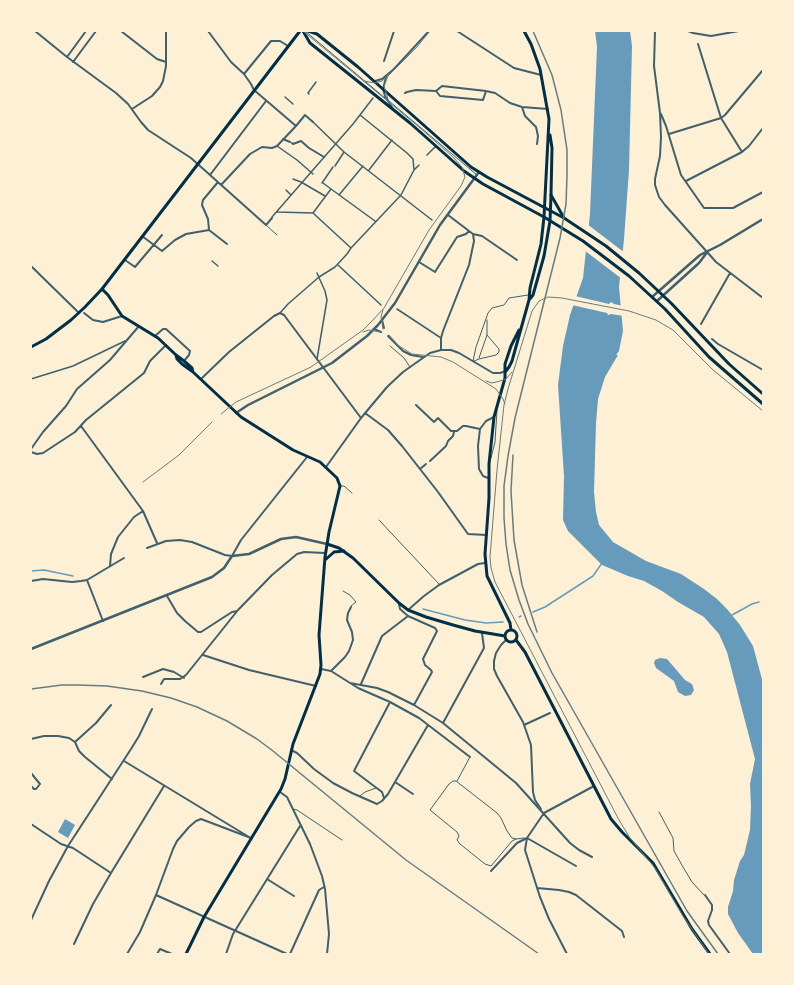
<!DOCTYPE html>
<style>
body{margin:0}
#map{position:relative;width:794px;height:985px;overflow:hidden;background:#fdf0d5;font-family:"PT Sans",sans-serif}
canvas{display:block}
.frame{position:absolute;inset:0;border:32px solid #fdf0d5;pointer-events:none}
</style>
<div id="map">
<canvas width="794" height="985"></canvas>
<div class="frame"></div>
</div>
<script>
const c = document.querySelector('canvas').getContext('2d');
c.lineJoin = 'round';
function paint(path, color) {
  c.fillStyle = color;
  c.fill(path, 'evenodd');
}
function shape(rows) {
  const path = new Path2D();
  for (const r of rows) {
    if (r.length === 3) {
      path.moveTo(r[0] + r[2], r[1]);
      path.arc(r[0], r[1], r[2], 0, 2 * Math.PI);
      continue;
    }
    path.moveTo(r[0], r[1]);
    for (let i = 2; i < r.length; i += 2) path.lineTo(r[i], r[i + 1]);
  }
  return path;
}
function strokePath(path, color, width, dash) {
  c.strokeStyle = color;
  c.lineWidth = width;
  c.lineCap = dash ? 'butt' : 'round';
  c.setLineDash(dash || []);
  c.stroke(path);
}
paint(shape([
 [595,31,630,31,632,46,629,170,624,239,619,287,623,331,619,351,616,355,618,355,605,377,598,399,596,423,594,492,596,512,599,525,613,542,646,561,681,574,704,589,717,599,727,609,740,625,753,646,763,683,763,954,753,954,738,933,728,914,728,907,733,891,734,880,740,861,744,855,750,830,751,806,750,784,755,759,727,652,719,634,704,617,678,602,662,591,644,581,628,576,602,565,568,531,563,520,564,476,558,385,563,346,570,315,583,278,590,214,597,47],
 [660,658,667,659,685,680,692,684,694,690,691,695,685,696,678,692,674,681,656,668,654,663,655,660],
 [65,819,75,825,68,838,58,832]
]), '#669bbc');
paint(shape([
 [587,224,625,253,622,279,584,250],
 [575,296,609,304,611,302,614,304,623,306,624,316,611,314,608,315,607,313,572,305]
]), '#fdf0d5');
strokePath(shape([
 [31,571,44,570,73,576],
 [423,609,465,620,486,623,503,622],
 [533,612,545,607,593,576,602,563],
 [732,615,752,604,759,602],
 [519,617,521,616]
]), '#669bbc', 1.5);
strokePath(shape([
 [305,31,385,98],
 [389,101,477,175],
 [266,225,277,235],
 [390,346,404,358,410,367],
 [479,358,487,335,487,320],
 [473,361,476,347,488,313,492,308,504,305,509,298,528,295],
 [474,361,479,359,496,355,499,352,499,349,487,335],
 [491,458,495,442,497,410],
 [341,486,344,486,352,493],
 [379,520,439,584],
 [343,591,350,595,356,602,351,606],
 [457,781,470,757],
 [360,796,365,792,376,788],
 [293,809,297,810,342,840],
 [659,812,673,838,674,851,683,867,692,882,704,895],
 [516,839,512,838,507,831,501,818,497,813,456,781,453,781,449,784,430,810,457,832,459,836,457,840,460,844,485,864,491,866,512,841,516,839,524,838]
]), '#3f606c', 1);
strokePath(shape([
 [309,94,308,93,316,82],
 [285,97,293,104],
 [360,115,407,153,413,159,414,170],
 [313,122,344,152,432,220],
 [277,146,297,160,313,174],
 [427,155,436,146],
 [335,166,344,152],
 [369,170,392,140],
 [293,179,301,182,325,196],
 [322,183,333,167],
 [323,183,331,189],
 [286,190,291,195],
 [339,195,363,166],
 [277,212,313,213,351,248],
 [313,213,331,189,375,221],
 [272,217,353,124,373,98],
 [212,261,218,266],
 [338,265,381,305],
 [397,309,441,338],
 [280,313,288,304,319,277,335,267,347,254,351,248,401,195,414,170,419,165],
 [317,359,327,300,325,291,317,273],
 [31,379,73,366,125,341]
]), '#3f606c', 1.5);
strokePath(shape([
 [35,31,67,57,116,93,128,104,141,122,148,130,191,158,266,225,272,218],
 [121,31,157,59,166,62],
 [208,31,231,62,244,74,251,84,254,90,296,126,277,146,272,148,262,147,250,154,221,185],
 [457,31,514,68,541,75],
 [655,31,654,66,660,113,661,137,660,156,655,179,655,185,659,197,665,205,716,262,763,298],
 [688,31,693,33,711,36,739,31],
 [698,44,721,118,742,152],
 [67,57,86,31],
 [384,61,394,31],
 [73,62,96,31],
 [244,74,271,41,280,41,288,46],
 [386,77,383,89,385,96,393,109],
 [375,81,382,79,394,69,429,31],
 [486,91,483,100,440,96,436,91,442,86,486,91,495,93,510,103,522,107,548,109],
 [405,93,407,92,416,90,436,91],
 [522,107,525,116,536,127,538,136,537,144],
 [132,109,152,96,160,87,163,81,166,66,166,31],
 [661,114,666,126,681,175,704,208,733,208,763,192],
 [296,126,305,115,313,122],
 [669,134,721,118,725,115,763,70],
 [283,139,290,142],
 [292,143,293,144,301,141,309,148,324,157],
 [210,175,266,101],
 [686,181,742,152,749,146,763,128],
 [218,182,203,200,202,205,208,219,209,230,227,244],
 [448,215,473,234,482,236,517,260],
 [142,236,162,251,175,240,186,234,209,230],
 [125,260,135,267,162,235],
 [419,262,435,272,457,237,466,234,469,231],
 [31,266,79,313],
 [84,313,93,320,103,322,122,316],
 [382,320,384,328],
 [701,324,730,273],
 [374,329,381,332],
 [155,336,163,329,166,329,190,351,189,355,184,361],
 [388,336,403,351,411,355,423,357],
 [712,339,718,344,763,370],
 [441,349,441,338,443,331,469,265,474,241,473,234],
 [201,379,229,352,274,316,280,313,284,315,361,418],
 [416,405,434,422,438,418,451,431,457,431,463,426,466,426,480,429],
 [365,413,388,430,402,446,438,492,468,534,486,535],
 [81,426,143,511,157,543],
 [31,449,43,432,66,406,77,389,110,360,139,326],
 [31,452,37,454,43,453,75,432,86,420,144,373,150,361,166,345],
 [430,461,446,446,448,441,453,436,454,432],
 [326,467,361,418,387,387,403,372,430,353,441,350,451,350,459,353,493,373,500,373,506,371],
 [420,469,426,464],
 [488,478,483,476,479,469,478,446,480,429,486,421,494,417],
 [147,548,166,541,180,540,192,542,225,555,232,556,241,540,307,457],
 [110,566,111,554,118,537,134,517,143,511],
 [87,580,103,621],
 [31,581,43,579,72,582,81,581,87,580,124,558],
 [167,596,177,613,185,621,198,632,201,632,232,612,237,611],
 [399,604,400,609,408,616,435,628,437,631,423,659,425,665,431,670,432,672,414,705],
 [408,610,424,596,439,585,478,564,485,563],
 [506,640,501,645,496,653,494,661,494,669,497,676,523,722,531,745,533,792,535,800,541,809],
 [203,655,249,670,316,686],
 [321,669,331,671,358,688,390,702,419,718,470,757],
 [331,671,345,657,349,651,353,640,352,632,347,620,348,613,351,607],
 [143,677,163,669,174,672,184,678],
 [350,683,377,688,388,692,414,705,443,723,516,783,570,843,579,850,592,857],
 [161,684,164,679,180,679,186,675,238,610,272,575,297,554,304,552,325,553],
 [361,684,382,636,408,616],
 [443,723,484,648,482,633],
 [524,725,550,713],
 [31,739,44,736,58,736,69,738,75,742],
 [75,742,79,751,85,757,112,779],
 [75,742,96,723,111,705],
 [291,750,297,753,314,769,333,783,352,793,377,804,382,801,388,794,428,725],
 [124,761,249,837],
 [31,773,40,784,36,789,34,789,31,786],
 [395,782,413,794],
 [280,792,287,797,310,844,322,876,325,889,329,934,327,954],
 [384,798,382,792,354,771,390,702],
 [31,824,61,844,73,848,111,873],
 [491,871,517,843,527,838,576,866],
 [267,879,294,896],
 [537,888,559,890,569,892,576,895,622,931,624,937],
 [156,895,287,954],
 [705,895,712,905,712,910,708,921,709,925,730,954],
 [31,920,49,881,68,846,131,749,139,736,152,709],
 [74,944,93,904,111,873,164,786],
 [127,954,140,932,156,895,173,849,177,841,189,827,196,821,201,819,251,838],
 [157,954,160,949,172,954],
 [226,954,233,934,300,826],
 [290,954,319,890,324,887],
 [567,954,549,919,540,897,525,850,527,838,544,813,594,786]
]), '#3f606c', 2);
strokePath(shape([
 [652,297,700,255,720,245,763,219],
 [657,301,699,263,708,251],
 [236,413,248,405,332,363,367,336,378,325,395,303,440,225,479,172],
 [31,649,212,577,224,568,232,556,249,554,281,539,296,537,327,544]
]), '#3f606c', 2.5);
strokePath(shape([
 [303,31,310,43,410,123,464,171,483,184,544,217,541,244,530,288,529,300,512,361,509,367,506,371],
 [308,31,317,34,358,67,471,167,487,177,564,218],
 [102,289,108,295,122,316,158,338,176,355,184,361,192,368,193,372],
 [529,300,533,295,544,256,550,221,551,195],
 [176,355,177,359,182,364,193,372,241,417,293,450,320,462,337,478,340,486,329,532,325,557,319,635,321,665,320,674,293,744,285,779,281,789,204,917,186,954],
 [327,544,339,548,353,558,399,603,408,610,426,617,453,625,475,631,505,636],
 [325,560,334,552,344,551],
 [511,636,6],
 [511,630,510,623,487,576,485,554,489,498,489,464,494,417,505,378,505,364,511,346,519,330],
 [516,640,525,652,611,819,622,832,653,863,692,929,710,954]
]), '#003049', 3);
strokePath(shape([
 [524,31,531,44,540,69,549,119,544,217,583,241,629,276,665,309,709,357,763,404],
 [550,135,552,148,551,195,564,218,606,246,639,273,671,303,729,364,763,394],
 [31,347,46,339,71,320,85,307,102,289,300,31]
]), '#003049', 3);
strokePath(shape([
 [388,76,384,86,388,99],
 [364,81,375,83,382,81,388,76,416,48,430,31],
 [383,310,381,317,383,329],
 [363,332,369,330,380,332],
 [389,335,399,346,412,354,441,357,453,362,496,389,503,399,505,404],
 [486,381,492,383,500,381,506,379,512,372],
 [221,414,236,402,311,367,363,330,372,321,384,308,429,230,461,186,465,177,462,167,453,157,419,127,303,31],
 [143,482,179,455,212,422],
 [709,954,683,916,655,868,630,838,619,820,495,582,491,568,490,557,497,470,504,405,508,389,532,311,539,301,548,297,562,298,629,311,656,320,673,330,712,369,763,411]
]), '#657d81', 1);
strokePath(shape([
 [533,31,552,75,561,110,567,150,567,176,566,204,560,238,515,418,508,456,504,486,504,518,506,544,510,570,519,600,528,624,552,673,670,881,687,911,718,954],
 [513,455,511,491,514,540,522,585,537,632],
 [31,689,62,685,78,685,107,686,142,691,171,698,197,707,227,721,257,739,273,751,406,860,539,954]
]), '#657d81', 1.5);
</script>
